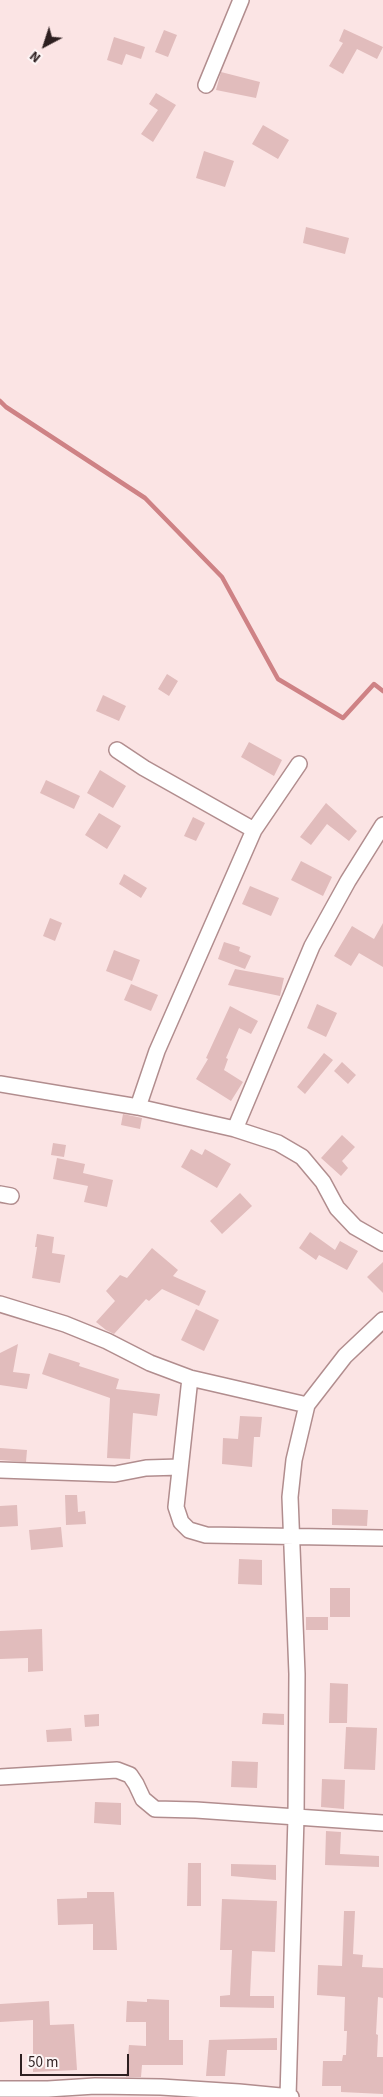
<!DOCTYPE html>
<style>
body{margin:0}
#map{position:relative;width:383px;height:2097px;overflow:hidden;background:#fbe4e4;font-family:"Source Sans 3",sans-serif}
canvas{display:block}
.north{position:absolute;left:20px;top:20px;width:50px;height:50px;-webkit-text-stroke:4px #fdf5f5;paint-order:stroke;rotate:220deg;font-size:14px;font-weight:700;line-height:20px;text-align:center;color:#2d1f20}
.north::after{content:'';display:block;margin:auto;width:18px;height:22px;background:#2d1f20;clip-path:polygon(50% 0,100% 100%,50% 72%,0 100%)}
.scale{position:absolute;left:20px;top:2054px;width:109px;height:22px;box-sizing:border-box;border:2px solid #2d1f20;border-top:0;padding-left:6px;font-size:15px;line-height:18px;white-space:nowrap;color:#2d1f20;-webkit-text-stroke:4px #fdf5f5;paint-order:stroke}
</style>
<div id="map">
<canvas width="383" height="2097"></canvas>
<div class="north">N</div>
<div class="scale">50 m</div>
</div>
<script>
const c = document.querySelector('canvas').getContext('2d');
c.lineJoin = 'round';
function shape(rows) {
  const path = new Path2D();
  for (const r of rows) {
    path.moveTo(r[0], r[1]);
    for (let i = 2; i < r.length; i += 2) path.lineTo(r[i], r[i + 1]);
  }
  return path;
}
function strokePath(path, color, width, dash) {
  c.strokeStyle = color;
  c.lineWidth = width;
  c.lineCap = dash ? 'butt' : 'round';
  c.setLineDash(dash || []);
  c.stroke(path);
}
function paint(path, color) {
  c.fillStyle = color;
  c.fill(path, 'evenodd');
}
strokePath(shape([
 [0,401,6,407,145,498,222,577,278,679,343,718,374,684,383,691]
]), '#ce8285', 4.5);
paint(shape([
 [344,29,383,47,377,59,357,49,343,74,329,66,343,43,339,41],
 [164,30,177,35,168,57,155,52],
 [114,37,145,47,141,59,126,54,122,65,107,60],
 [221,72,260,82,256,98,216,90],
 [156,93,176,105,153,142,141,134,158,110,149,104],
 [263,125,289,140,278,159,252,144],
 [204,151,234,161,225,187,196,178],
 [306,227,349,238,345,254,303,243],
 [167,674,178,681,169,696,158,689],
 [103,695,126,706,119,721,96,711],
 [249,742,282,760,274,776,241,757],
 [100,770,126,786,113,808,87,793],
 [46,780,80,796,74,809,40,793],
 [326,803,357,831,349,841,327,824,311,845,300,837],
 [99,813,121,826,107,849,85,835],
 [193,817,205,823,196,841,184,836],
 [301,861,332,877,323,896,291,880],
 [124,874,147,888,141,898,119,884],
 [250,886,279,898,271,916,242,904],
 [50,918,62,923,55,941,43,936],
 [383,923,383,967,359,953,351,966,334,956,352,926,374,939],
 [224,942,240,947,239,951,251,956,245,969,218,959],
 [114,950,140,960,132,981,106,971],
 [235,969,284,978,280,996,228,985],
 [131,984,158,995,151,1011,124,1000],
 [317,1004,337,1013,326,1037,307,1028],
 [230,1006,258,1021,251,1034,239,1028,226,1058,228,1059,224,1070,243,1082,231,1101,196,1079,208,1059,206,1058],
 [324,1053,333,1060,305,1094,297,1087],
 [342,1062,356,1075,348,1084,334,1071],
 [123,1114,142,1118,140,1129,121,1125],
 [342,1135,355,1147,342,1161,348,1168,341,1176,321,1158],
 [53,1143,66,1145,64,1157,51,1155],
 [191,1149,202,1155,205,1149,231,1164,217,1188,181,1167],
 [57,1158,85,1164,83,1173,113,1180,107,1207,84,1202,88,1186,53,1179],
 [240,1193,252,1206,222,1234,210,1221],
 [310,1232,335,1250,340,1241,358,1251,347,1270,319,1255,316,1260,299,1248],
 [37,1234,54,1237,52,1253,65,1255,60,1283,32,1278,37,1247,35,1247],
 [152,1248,178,1270,173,1276,206,1291,199,1306,162,1289,149,1301,146,1299,114,1334,106,1330,96,1322,115,1301,106,1291,120,1275,127,1278],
 [383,1262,383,1293,367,1277],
 [196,1309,219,1320,204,1351,181,1340],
 [18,1344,13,1372,30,1374,27,1389,0,1385,0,1353],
 [49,1353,80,1363,79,1366,119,1379,116,1389,160,1394,157,1416,133,1413,130,1459,107,1458,110,1398,42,1374],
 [240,1416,262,1417,260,1437,254,1437,252,1467,222,1464,223,1438,238,1439],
 [0,1448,27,1450,26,1462,0,1460],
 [65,1495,77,1495,78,1512,85,1511,86,1524,66,1525],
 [17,1505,18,1526,0,1527,0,1506],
 [332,1509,368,1510,367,1526,332,1525],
 [61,1527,63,1547,31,1550,29,1530],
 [239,1559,262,1560,262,1585,238,1584],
 [330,1588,350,1588,350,1617,330,1617],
 [306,1617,328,1617,328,1630,306,1630],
 [42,1629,43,1671,28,1672,28,1658,0,1659,0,1631],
 [330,1683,348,1684,347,1723,329,1723],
 [263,1713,284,1714,284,1725,262,1724],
 [99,1714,99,1726,85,1727,84,1715],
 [346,1727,377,1728,375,1770,344,1769],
 [71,1728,72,1741,47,1742,46,1730],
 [232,1761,258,1762,257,1788,231,1787],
 [322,1779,345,1780,344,1809,321,1807],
 [95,1802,121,1803,121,1825,94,1823],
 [326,1831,341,1832,340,1854,379,1856,379,1867,325,1865],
 [188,1863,201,1863,201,1906,187,1906],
 [231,1864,276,1865,276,1880,231,1876],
 [87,1892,114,1892,117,1950,93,1950,93,1924,58,1925,57,1899,87,1898],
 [222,1899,277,1901,275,1952,252,1951,250,1996,274,1996,274,2008,220,2007,220,1996,230,1995,232,1950,220,1950],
 [344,1911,355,1911,353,1954,363,1955,362,1967,383,1968,383,1998,378,1997,376,2034,378,2035,377,2057,383,2057,383,2094,341,2092,341,2086,322,2086,323,2061,342,2061,343,2055,346,2055,347,2031,344,2031,345,1997,317,1995,318,1965,342,1966],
 [147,1999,169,2000,169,2040,183,2040,183,2065,142,2065,141,2077,126,2077,129,2045,146,2046,146,2022,126,2022,127,2001,147,2002],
 [49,2001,50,2025,74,2024,77,2070,33,2072,33,2020,0,2022,0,2004],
 [277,2038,277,2050,227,2050,225,2076,206,2076,209,2040]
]), '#e1bcbc');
const street = shape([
 [206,85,241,0],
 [117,750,144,768,254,830],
 [0,1084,138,1107,235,1129,278,1143,302,1157,323,1182,337,1208,355,1227,383,1243],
 [138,1107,157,1051,254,830,299,764],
 [235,1129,312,946,348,881,383,825],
 [0,1194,11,1196],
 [0,1304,65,1324,107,1341,150,1363,190,1378,307,1405],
 [190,1378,176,1507,181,1522,189,1530,206,1535,383,1538],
 [0,1470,115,1474,146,1468,180,1467],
 [0,1777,117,1770,130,1775,136,1784,143,1799,155,1809,196,1810,383,1823],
 [0,2089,48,2089,95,2086,161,2087,239,2092,291,2097],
 [288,2097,296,1817,297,1674,290,1497,294,1460,307,1405,345,1356,383,1320]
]);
strokePath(street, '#b18d8e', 18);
strokePath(street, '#fff', 15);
</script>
